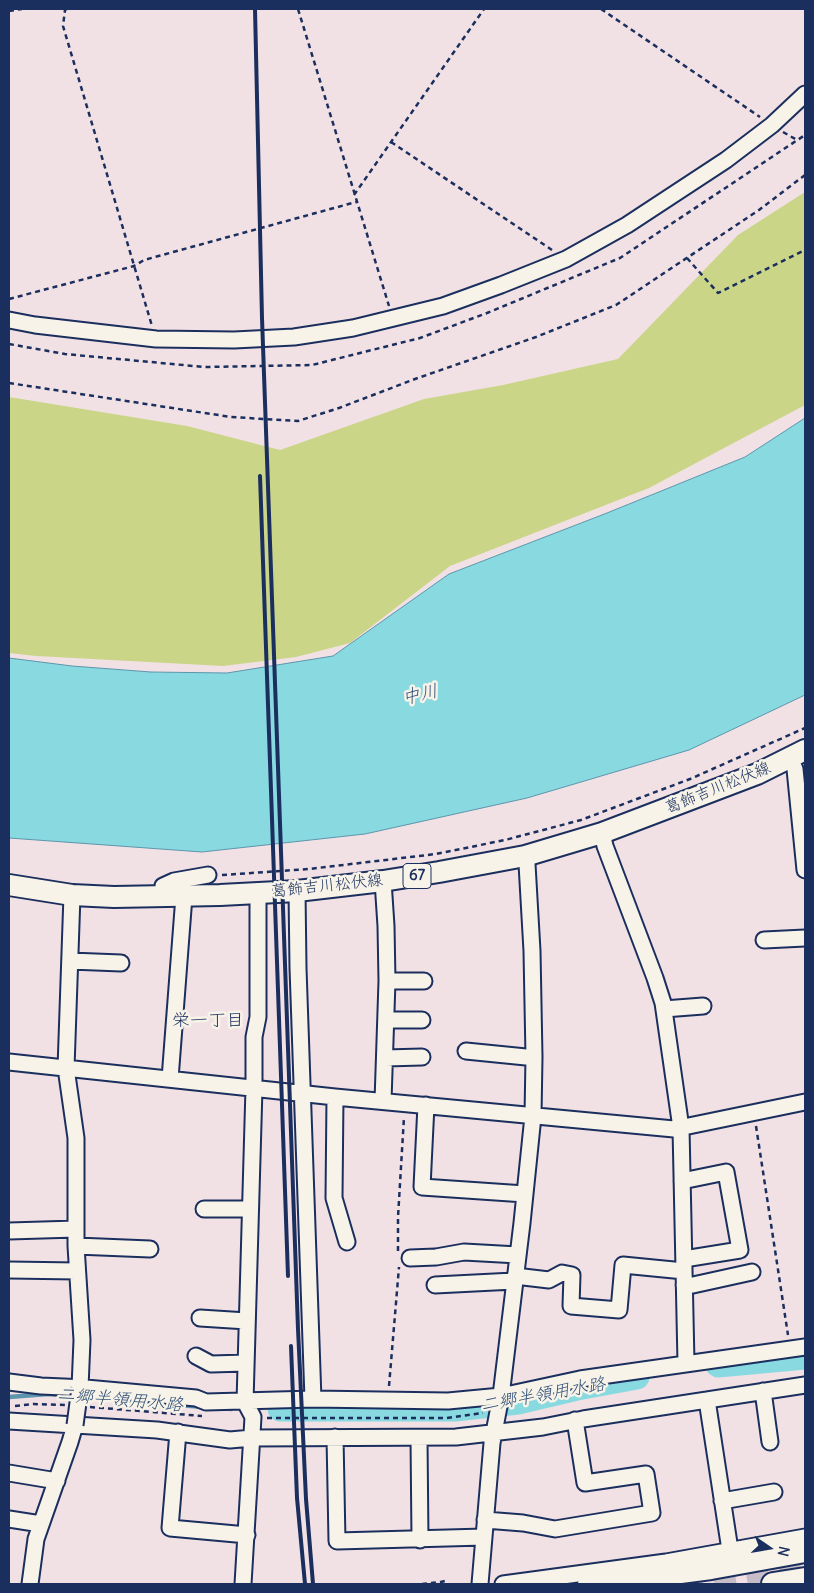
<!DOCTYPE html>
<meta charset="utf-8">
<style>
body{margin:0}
#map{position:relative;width:814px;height:1593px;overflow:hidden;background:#f2e1e4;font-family:Delius,sans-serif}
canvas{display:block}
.frame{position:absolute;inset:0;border:10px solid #1b2f5e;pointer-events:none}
.north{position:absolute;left:744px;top:1523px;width:50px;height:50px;-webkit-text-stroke:4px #f7f3e8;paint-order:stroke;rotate:103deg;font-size:14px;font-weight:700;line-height:20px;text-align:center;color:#1b2f5e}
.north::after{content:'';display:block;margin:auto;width:18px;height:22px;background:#1b2f5e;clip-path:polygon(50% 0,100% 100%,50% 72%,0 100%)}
</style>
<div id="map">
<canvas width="814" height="1593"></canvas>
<div class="frame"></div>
<div class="north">N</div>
</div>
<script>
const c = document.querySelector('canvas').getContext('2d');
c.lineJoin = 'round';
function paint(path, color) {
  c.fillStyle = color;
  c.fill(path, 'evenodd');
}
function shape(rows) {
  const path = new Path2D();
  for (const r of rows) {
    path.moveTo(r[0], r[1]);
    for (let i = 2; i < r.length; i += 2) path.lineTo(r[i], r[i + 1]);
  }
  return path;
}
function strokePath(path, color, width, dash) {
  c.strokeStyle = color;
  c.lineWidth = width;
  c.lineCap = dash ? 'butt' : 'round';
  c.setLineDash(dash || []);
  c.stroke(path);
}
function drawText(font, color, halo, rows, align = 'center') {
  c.font = font + ' Delius,"Klee One",sans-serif';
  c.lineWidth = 5;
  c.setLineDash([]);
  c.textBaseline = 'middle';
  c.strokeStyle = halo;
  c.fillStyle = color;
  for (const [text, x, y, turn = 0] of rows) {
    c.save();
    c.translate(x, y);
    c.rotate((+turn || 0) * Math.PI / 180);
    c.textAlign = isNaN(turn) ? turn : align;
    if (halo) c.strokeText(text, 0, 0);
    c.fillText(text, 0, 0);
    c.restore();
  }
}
paint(shape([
 [805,192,805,405,649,488,450,566,350,643,296,657,223,666,36,656,9,653,9,397,187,426,280,450,424,399,503,385,618,359,738,235]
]), '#cad588');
const water = shape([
 [805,418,805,695,689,750,527,798,365,834,202,852,9,838,9,658,72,666,151,672,227,673,333,656,449,574,607,513,745,457,805,418]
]);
paint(water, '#88d9e0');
strokePath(water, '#5c95ac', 1);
strokePath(shape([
 [9,1397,48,1394,203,1407],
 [220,1408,231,1409]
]), '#5c95ac', 4.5);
strokePath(shape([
 [718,1365,805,1357],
 [280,1409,455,1409,518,1402,577,1388,637,1377]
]), '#88d9e0', 25);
strokePath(shape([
 [681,1584,805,1566]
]), '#c7bdc9', 22, [22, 11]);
const minor = shape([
 [9,320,35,325,156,339,234,340,294,337,353,328,443,306,501,285,566,259,627,225,726,160,772,125,805,94],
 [790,758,795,769,805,870],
 [602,833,605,846,655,978,663,1003,681,1128,686,1363],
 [297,891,298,968,313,1399],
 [72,895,66,1068,76,1138,76,1246,82,1340,80,1388],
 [163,896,163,886,174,881,208,875],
 [764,940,805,938],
 [70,961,121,963],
 [387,981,424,981],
 [664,1009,703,1006],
 [386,1020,422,1020],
 [466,1051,526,1057,534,1057],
 [385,1058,422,1057],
 [9,1062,335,1097,674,1129,805,1102],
 [170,1079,184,896],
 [335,1097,334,1198,347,1242],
 [383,1101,387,981,386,926,383,881],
 [426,1105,422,1187,525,1194],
 [682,1181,726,1172,740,1250,684,1259],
 [204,1209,250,1209],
 [9,1231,76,1229],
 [76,1246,150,1249],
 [410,1258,436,1257,464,1252,518,1255],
 [9,1270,77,1271],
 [515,1276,549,1280,562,1273,572,1275,571,1306,619,1310,623,1265,684,1271],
 [435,1285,514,1281],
 [684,1285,693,1285,752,1272],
 [200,1318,247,1321],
 [196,1356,211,1364,246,1363],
 [9,1382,41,1386,86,1388,196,1398,206,1402,313,1399,448,1401,501,1396,580,1379,805,1347],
 [763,1391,770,1442],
 [707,1400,730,1550],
 [9,1421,157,1430,230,1440,252,1438,456,1437,543,1427,583,1419,805,1385],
 [178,1432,170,1528,247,1535],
 [335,1437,337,1541,484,1537],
 [419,1438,420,1540],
 [9,1473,57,1481],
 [722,1501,774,1492],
 [9,1519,41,1524],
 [485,1520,523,1523,555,1529,652,1513,646,1474,585,1483,575,1420],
 [30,1584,36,1539,70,1442,75,1425],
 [243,1584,253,1417,245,1402,254,1088,254,1037,258,1017,258,893],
 [480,1584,492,1443,501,1396,522,1223,533,1116,534,1057,532,951,527,864,525,856],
 [503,1584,666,1562,805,1537]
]);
const major = shape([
 [9,885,72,895,114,897,220,895,297,891,383,881,439,872,525,856,602,833,757,774,805,750]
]);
const highway = shape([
 [589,1584,711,1568,805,1551],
 [773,1584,805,1579]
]);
strokePath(minor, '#1b2f5e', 19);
strokePath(major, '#1b2f5e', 24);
strokePath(highway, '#1b2f5e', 26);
strokePath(shape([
 [67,9,65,10,63,26,152,326],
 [298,9,389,306],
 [601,9,760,117],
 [9,11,22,9],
 [783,132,797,140],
 [391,142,552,250],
 [354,195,484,9],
 [687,258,718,293,805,250],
 [9,299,134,266,144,260,356,202],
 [9,344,65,354,204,367,312,365,420,338,487,313,620,258,805,135],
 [9,383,231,417,298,421,339,408,415,379,536,337,616,305,759,210,805,175],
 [222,875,309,869,436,854,505,840,581,820,690,779,805,728],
 [756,1126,788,1335],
 [398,1251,398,1217,404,1117],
 [389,1386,399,1267],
 [15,1406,34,1404,65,1405],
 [90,1407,202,1416],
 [267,1418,447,1418,483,1413],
 [422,1584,441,1582,448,1580]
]), '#1b2f5e', 2.5, [5, 4]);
strokePath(minor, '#f7f3e8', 15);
strokePath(major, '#f7f3e8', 20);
strokePath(highway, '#f7f3e8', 22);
strokePath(shape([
 [255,9,262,318,298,1329,306,1499,313,1584],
 [260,476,288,1276],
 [291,1346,297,1498,305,1584]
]), '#1b2f5e', 4);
const minorBridge = shape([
 [75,1425,80,1388]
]);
strokePath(minorBridge, '#1b2f5e', 19, []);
strokePath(minorBridge, '#f7f3e8', 15);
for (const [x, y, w] of [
 [417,876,28]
]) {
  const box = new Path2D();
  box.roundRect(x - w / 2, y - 12.5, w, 25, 4);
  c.fillStyle = '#f7f3e8';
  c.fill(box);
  strokePath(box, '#1b2f5e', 1);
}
drawText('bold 15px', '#1b2f5e', null, [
 ["67",417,876]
]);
drawText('16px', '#1b2f5e', '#f7f3e8', [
 ["葛飾吉川松伏線",718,788,-22],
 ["葛飾吉川松伏線",327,886,-6]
]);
drawText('italic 18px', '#315178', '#f7f3e8', [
 ["中川",420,695,-13],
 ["二郷半領用水路",543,1395,-10],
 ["二郷半領用水路",120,1400,5]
]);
drawText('18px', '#1b2f5e', '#f7f3e8', [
 ["栄一丁目",208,1021]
]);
</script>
